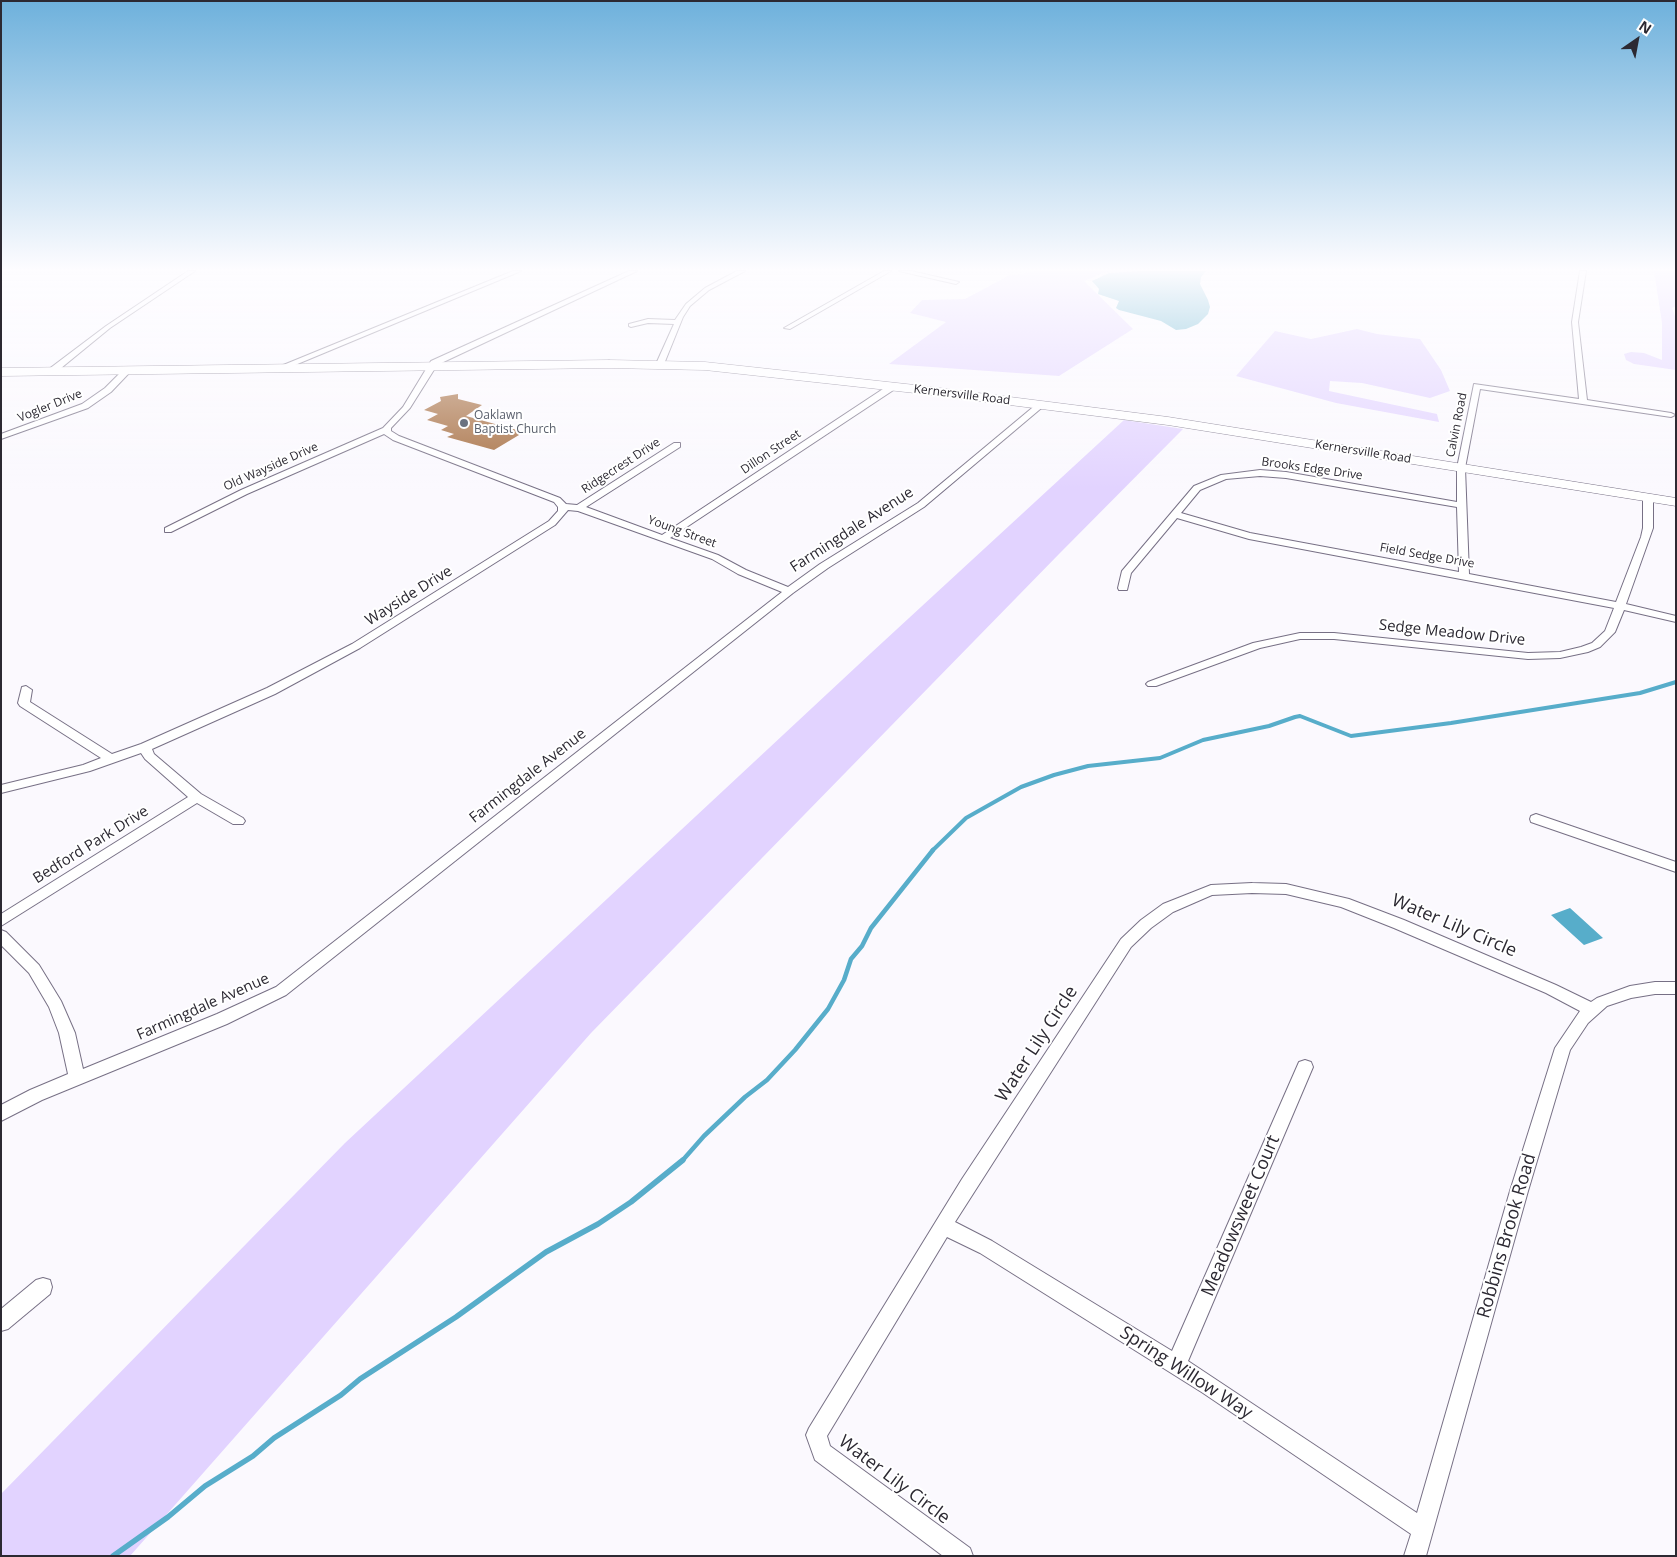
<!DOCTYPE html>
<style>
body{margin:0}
#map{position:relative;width:1677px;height:1557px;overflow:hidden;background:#fbf9fe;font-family:"Open Sans",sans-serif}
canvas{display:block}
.frame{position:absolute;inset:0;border:2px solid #2c2932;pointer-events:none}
.north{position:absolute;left:1612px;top:15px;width:50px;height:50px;-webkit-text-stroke:4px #fff;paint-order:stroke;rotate:33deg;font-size:14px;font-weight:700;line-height:20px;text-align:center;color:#2c2932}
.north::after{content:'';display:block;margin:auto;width:18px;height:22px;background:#2c2932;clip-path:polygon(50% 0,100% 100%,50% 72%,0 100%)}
</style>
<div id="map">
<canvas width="1677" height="1557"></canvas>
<div class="frame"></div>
<div class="north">N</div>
</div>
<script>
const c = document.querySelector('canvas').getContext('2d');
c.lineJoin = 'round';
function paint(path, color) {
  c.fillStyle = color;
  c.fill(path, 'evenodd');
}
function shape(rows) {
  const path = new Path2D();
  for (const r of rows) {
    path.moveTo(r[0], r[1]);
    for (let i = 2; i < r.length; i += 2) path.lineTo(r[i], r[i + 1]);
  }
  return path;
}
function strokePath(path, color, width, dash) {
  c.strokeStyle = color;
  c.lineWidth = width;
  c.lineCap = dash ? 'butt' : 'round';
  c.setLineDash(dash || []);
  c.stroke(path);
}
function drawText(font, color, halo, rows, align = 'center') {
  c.font = font + ' "Open Sans",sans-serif';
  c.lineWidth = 4;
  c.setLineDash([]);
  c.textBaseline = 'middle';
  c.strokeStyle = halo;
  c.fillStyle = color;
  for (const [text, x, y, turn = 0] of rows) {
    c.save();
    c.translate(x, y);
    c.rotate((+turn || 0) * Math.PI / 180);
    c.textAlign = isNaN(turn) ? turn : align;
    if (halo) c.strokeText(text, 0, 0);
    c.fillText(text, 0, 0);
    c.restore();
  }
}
paint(shape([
 [1035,271,1108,271,1084,281,1133,329,1059,376,889,364,946,322,910,313,922,300,965,299,1008,276],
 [1654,271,1676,271,1676,306,1672,308,1676,319,1676,370,1634,364,1626,360,1624,354,1631,352,1644,353,1662,360,1662,323],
 [1357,329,1377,334,1420,339,1441,370,1450,391,1430,398,1362,383,1330,381,1329,391,1437,414,1439,422,1336,403,1236,376,1275,331,1311,339],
 [1124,420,1183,429,1059,554,591,1033,130,1556,1,1556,1,1494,345,1143,871,653]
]), '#e2d3ff');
paint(shape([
 [1140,271,1206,271,1201,277,1200,284,1208,300,1210,307,1208,314,1198,324,1186,329,1176,330,1161,321,1119,310,1116,308,1119,301,1098,294,1099,289,1092,281,1109,273],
 [1570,908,1603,938,1584,945,1551,915]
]), '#57adca');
strokePath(shape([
 [932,851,966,818,1021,787,1054,775,1088,766,1160,758,1203,740,1269,726,1295,717,1300,716,1351,736,1451,723,1640,693,1676,682]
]), '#57adca', 4);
strokePath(shape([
 [682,1161,704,1136,745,1097,767,1080,795,1050,828,1009,844,980,851,959,862,946,871,928,933,850]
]), '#57adca', 4.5);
strokePath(shape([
 [113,1556,168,1517,205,1486,253,1456,274,1438,341,1395,360,1379,456,1317,546,1252,598,1224,631,1202,683,1160]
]), '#57adca', 5.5);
paint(shape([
 [458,394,458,399,482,405,466,416,524,432,494,450,447,437,454,434,441,430,448,426,427,420,438,414,424,410,441,401,440,397]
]), '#a76f42');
const minor = shape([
 [188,271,195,271,110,328,55,373,49,373,49,369,106,326,188,271],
 [513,271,521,271,283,370,276,368,513,271],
 [629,271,637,271,437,365,410,408,391,428,391,431,399,436,560,498,566,504,577,505,674,443,680,443,680,447,586,507,662,535,889,385,895,385,895,389,670,538,718,555,746,570,788,587,820,564,918,503,1038,403,1045,405,924,507,828,568,793,593,286,995,227,1024,42,1100,1,1121,1,1105,30,1090,68,1074,59,1033,49,1007,29,973,1,945,1,930,6,932,39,965,61,1001,75,1033,83,1069,217,1014,276,987,782,592,738,574,712,559,578,511,568,510,555,525,360,648,275,694,152,749,154,754,201,794,243,818,245,821,243,824,233,824,197,803,1,926,1,914,188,797,145,759,141,753,90,771,1,793,1,785,83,765,101,758,20,706,18,703,22,687,26,686,32,690,30,702,112,754,141,744,267,688,352,644,549,521,558,511,558,507,554,502,393,440,384,434,247,494,171,532,165,532,165,528,241,490,383,428,403,407,431,361,629,271],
 [737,271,745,271,709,290,690,306,683,317,664,364,657,366,656,364,674,324,648,323,631,327,629,326,629,324,648,319,675,320,686,304,705,288,737,271],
 [884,271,891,271,790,329,784,328,884,271],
 [899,271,911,271,959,282,956,284,899,271],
 [1580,271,1586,271,1578,322,1587,400,1671,413,1675,415,1671,417,1480,389,1465,468,1469,574,1616,602,1641,537,1643,528,1643,498,1648,495,1653,498,1653,528,1626,604,1676,616,1676,622,1624,610,1615,632,1600,647,1588,652,1560,658,1528,659,1334,639,1300,639,1260,648,1156,686,1148,686,1146,684,1148,682,1253,643,1300,633,1334,633,1528,653,1560,652,1581,647,1592,643,1605,631,1614,608,1249,539,1177,518,1131,573,1127,590,1119,590,1118,588,1122,571,1194,486,1221,475,1260,470,1286,472,1457,502,1457,468,1474,384,1579,399,1572,322,1580,271],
 [1260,476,1286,478,1457,507,1459,572,1250,533,1181,513,1200,490,1226,479,1260,476],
 [125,368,132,370,111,392,88,408,1,439,1,434,82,404,105,388,125,368],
 [1536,814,1676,862,1676,872,1531,822,1530,819,1531,816,1536,814],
 [1252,883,1286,884,1349,899,1404,920,1556,985,1591,1002,1597,998,1630,986,1655,982,1676,982,1676,994,1655,994,1631,998,1607,1006,1588,1023,1570,1050,1528,1191,1426,1556,1404,1556,1411,1534,1203,1393,980,1253,947,1237,827,1436,830,1446,970,1548,973,1556,943,1556,815,1460,806,1435,809,1428,962,1179,1121,939,1141,920,1163,904,1211,885,1252,883],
 [1252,893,1286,894,1341,907,1394,928,1546,993,1580,1011,1555,1048,1510,1191,1417,1513,1188,1361,1313,1067,1311,1062,1305,1060,1299,1062,1172,1351,992,1241,955,1222,1131,947,1151,928,1173,912,1212,895,1252,893],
 [43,1278,50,1280,52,1287,50,1294,8,1329,1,1331,1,1309,36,1280,43,1278]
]);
const primary = shape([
 [609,360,705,362,915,385,1168,417,1676,498,1676,506,1168,425,915,393,705,370,609,368,1,376,1,368,609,360]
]);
strokePath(minor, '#777085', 2);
strokePath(primary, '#777085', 1);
paint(minor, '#fff');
paint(primary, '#fff');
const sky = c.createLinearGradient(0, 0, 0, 489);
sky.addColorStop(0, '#6eb1dc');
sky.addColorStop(0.55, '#fdfcff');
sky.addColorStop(1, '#fdfcff00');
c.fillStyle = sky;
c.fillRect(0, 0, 1677, 489);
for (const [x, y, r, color] of [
 [464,423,5,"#6b7280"]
]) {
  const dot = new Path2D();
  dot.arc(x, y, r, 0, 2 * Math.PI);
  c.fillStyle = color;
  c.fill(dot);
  strokePath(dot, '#fff', 2);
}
drawText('12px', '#2c2932', '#fff', [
 ["Kernersville Road",962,395,7],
 ["Vogler Drive",50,406,-22],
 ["Calvin Road",1457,425,-79],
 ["Dillon Street",771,452,-34],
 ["Kernersville Road",1363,452,9],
 ["Ridgecrest Drive",621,466,-33],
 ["Old Wayside Drive",271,467,-24],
 ["Brooks Edge Drive",1312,469,8],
 ["Young Street",682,532,20],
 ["Field Sedge Drive",1427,556,10]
]);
drawText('12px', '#5b616d', '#fff', [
 ["Oaklawn",474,416],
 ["Baptist Church",474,430]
], 'left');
drawText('15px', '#2c2932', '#fff', [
 ["Farmingdale Avenue",852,530,-33],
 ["Wayside Drive",409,596,-32],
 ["Sedge Meadow Drive",1452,633,6],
 ["Farmingdale Avenue",528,776,-38],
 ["Bedford Park Drive",91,845,-32],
 ["Farmingdale Avenue",203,1007,-24]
]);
drawText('18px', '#2c2932', '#fff', [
 ["Water Lily Circle",1454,926,23],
 ["Water Lily Circle",1037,1044,-57],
 ["Meadowsweet Court",1241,1216,-67],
 ["Robbins Brook Road",1507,1236,-74],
 ["Spring Willow Way",1186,1373,33],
 ["Water Lily Circle",894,1480,37]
]);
</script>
